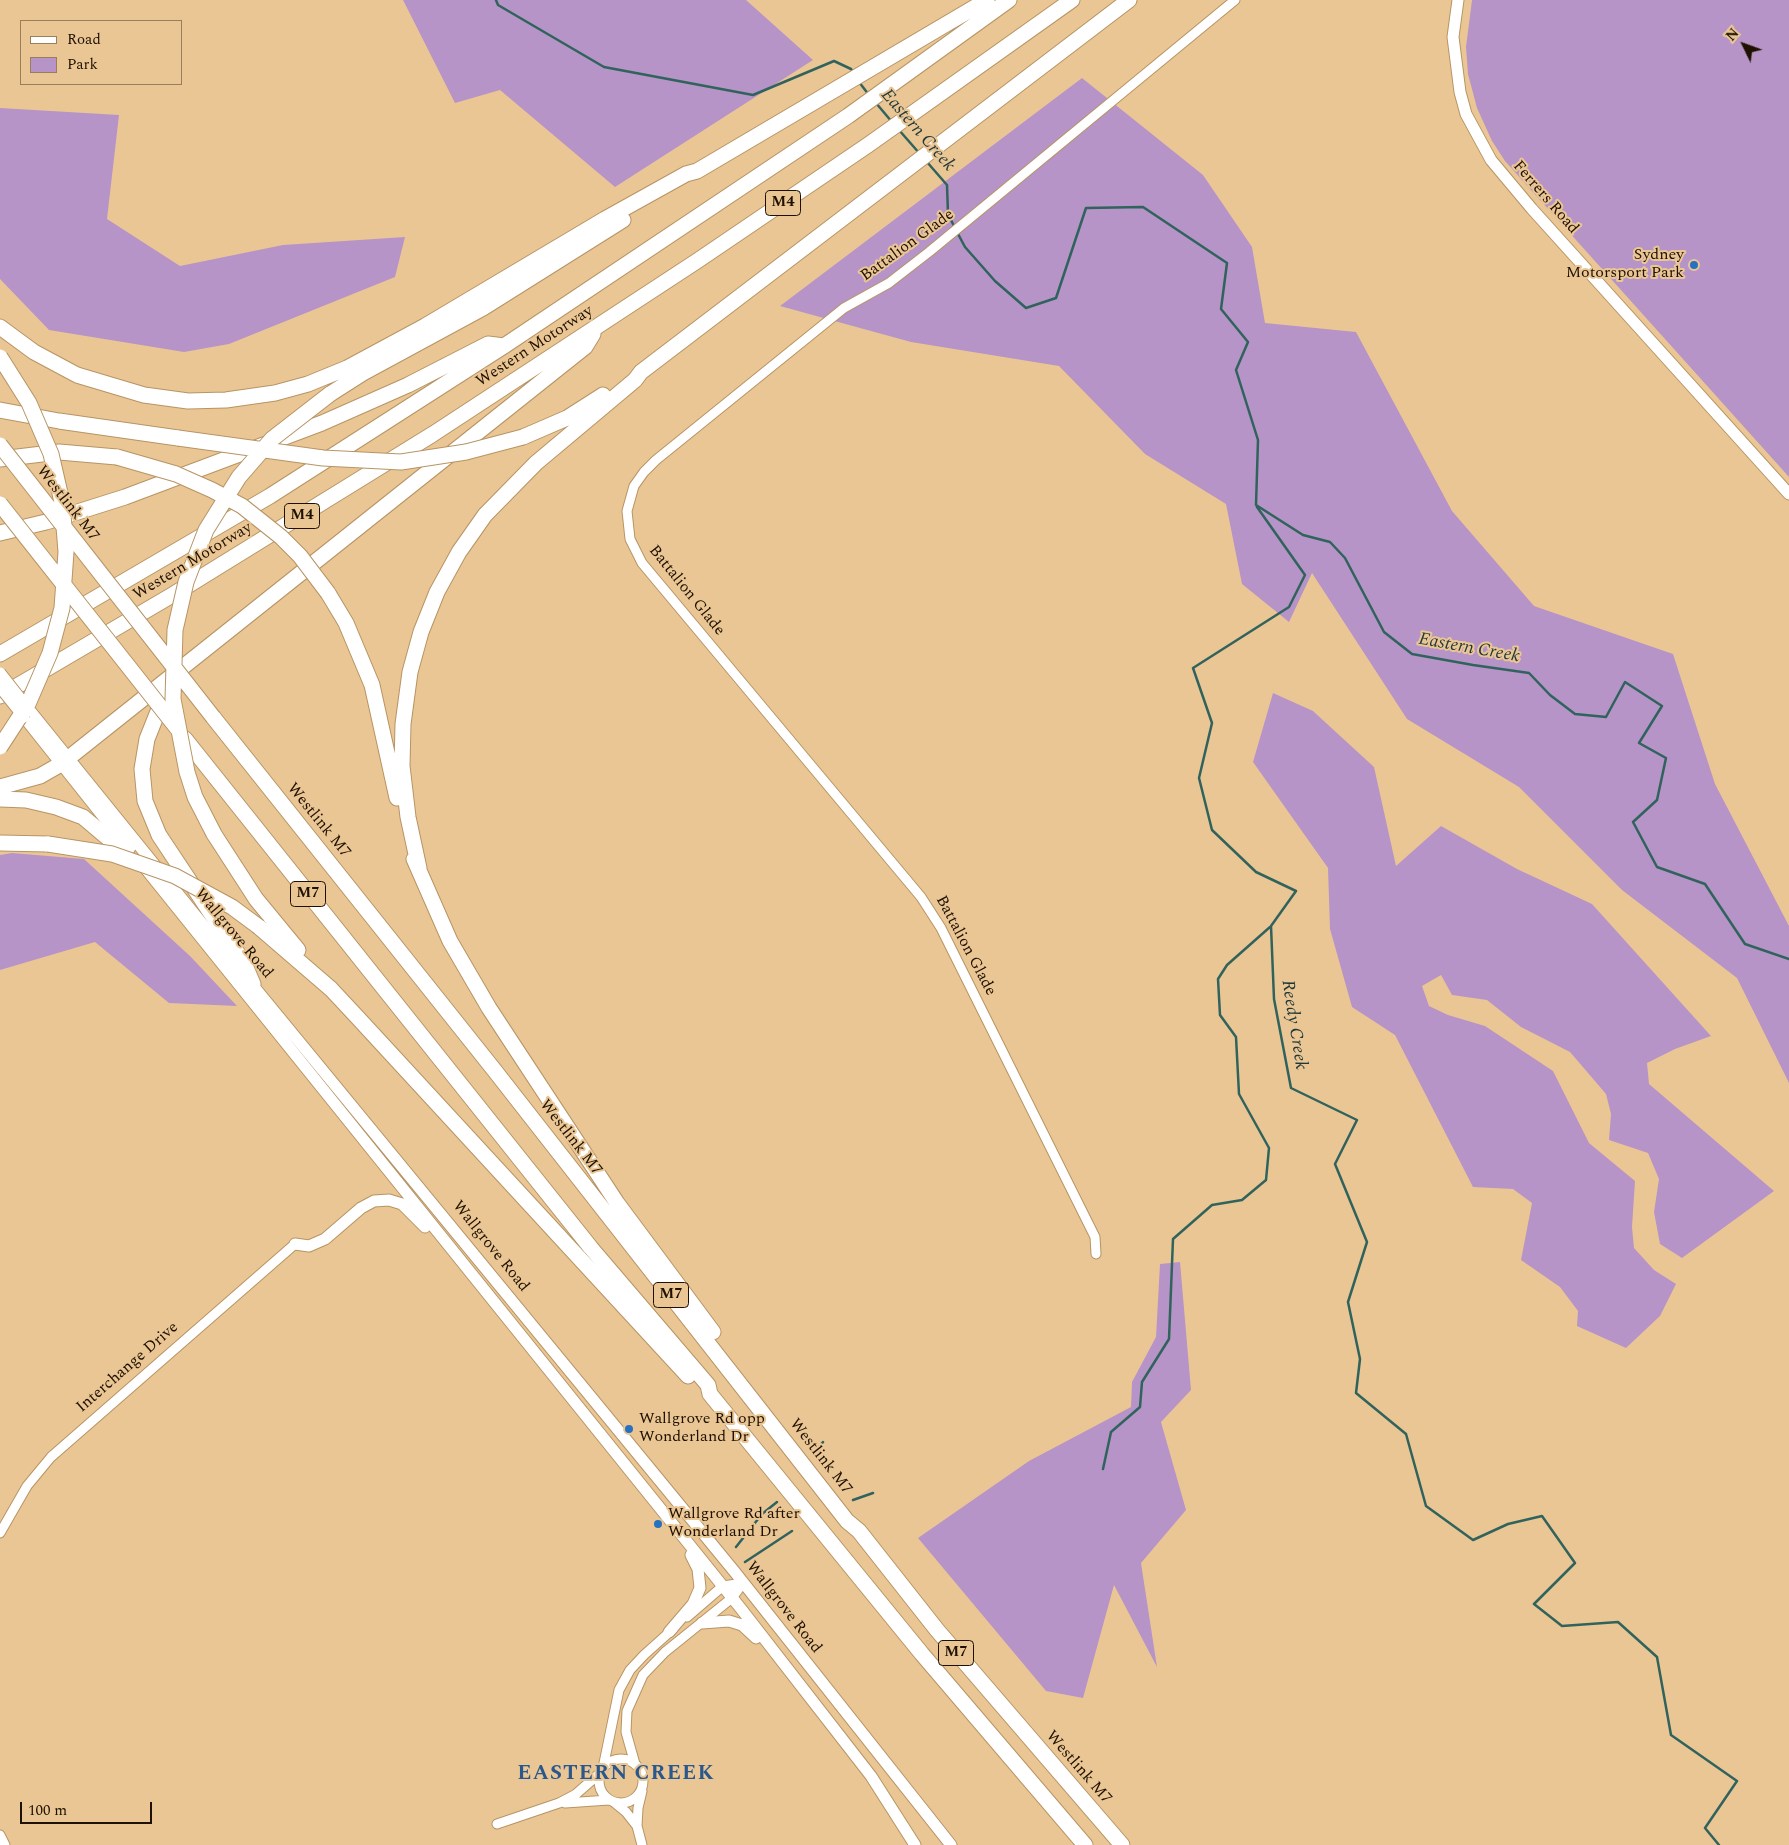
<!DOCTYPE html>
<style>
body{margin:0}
#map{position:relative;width:1789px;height:1845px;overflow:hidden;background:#ebc695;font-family:Spectral,serif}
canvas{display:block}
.legend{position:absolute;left:20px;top:20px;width:162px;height:65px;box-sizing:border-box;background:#ebc695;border:1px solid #997e5a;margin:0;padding:6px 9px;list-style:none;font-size:15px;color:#1e1101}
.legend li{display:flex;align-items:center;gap:10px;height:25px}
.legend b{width:25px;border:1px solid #997e5a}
.north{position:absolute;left:1719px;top:20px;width:50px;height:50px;-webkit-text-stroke:4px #ebc695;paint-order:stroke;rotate:312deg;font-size:14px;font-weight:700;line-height:20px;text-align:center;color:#1e1101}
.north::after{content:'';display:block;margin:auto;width:18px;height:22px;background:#1e1101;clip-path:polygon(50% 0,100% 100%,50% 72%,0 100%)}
.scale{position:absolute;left:20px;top:1802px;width:132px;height:22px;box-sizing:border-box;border:2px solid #1e1101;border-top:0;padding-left:6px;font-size:15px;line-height:18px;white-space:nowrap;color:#1e1101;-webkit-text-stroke:4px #ebc695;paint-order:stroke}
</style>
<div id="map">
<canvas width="1789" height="1845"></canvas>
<ul class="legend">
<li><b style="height:6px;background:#fff"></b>Road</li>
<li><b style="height:14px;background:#b694c7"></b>Park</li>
</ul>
<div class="north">N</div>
<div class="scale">100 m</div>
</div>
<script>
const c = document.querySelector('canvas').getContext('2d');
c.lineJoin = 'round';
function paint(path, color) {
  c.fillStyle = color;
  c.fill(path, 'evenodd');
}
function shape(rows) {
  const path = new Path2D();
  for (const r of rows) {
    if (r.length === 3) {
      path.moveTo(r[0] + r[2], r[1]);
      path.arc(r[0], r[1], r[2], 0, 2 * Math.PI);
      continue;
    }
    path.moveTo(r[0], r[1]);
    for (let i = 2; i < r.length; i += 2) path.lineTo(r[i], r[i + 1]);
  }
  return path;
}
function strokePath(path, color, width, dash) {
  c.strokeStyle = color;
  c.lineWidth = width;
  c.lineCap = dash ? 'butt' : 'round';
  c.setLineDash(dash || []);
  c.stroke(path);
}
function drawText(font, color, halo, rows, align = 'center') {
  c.font = font + ' Spectral,serif';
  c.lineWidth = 4;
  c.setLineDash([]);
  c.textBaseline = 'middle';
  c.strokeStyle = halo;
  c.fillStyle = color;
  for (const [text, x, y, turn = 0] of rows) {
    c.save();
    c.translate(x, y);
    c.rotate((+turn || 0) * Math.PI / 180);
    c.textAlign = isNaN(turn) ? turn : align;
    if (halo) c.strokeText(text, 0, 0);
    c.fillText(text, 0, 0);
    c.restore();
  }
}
paint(shape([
 [403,0,746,0,813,60,615,187,500,90,455,103],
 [1472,0,1789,0,1789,477,1505,161,1492,141,1477,108,1468,74,1466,47],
 [1082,78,1203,175,1252,247,1265,323,1356,332,1452,511,1534,606,1673,654,1715,784,1789,926,1789,1083,1737,978,1622,890,1519,787,1407,719,1312,573,1289,622,1242,584,1226,504,1145,454,1059,366,911,342,780,306],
 [0,108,119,115,107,219,180,266,283,245,405,237,395,277,229,344,184,352,49,330,0,279],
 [1273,693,1313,711,1374,767,1396,866,1441,826,1517,869,1592,904,1711,1036,1675,1049,1647,1063,1649,1084,1774,1191,1682,1258,1660,1244,1654,1212,1659,1179,1648,1153,1609,1140,1611,1114,1606,1094,1570,1052,1521,1027,1487,1000,1452,995,1441,975,1422,986,1429,1006,1448,1015,1485,1026,1553,1071,1589,1143,1635,1181,1632,1227,1634,1248,1654,1270,1676,1284,1660,1316,1626,1348,1577,1326,1578,1311,1560,1287,1521,1260,1532,1203,1513,1189,1473,1187,1395,1035,1352,1007,1330,929,1328,868,1253,762],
 [12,853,84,859,190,956,237,1006,169,1003,95,942,0,970,0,855],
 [1180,1262,1191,1390,1161,1422,1186,1510,1141,1563,1157,1667,1114,1585,1083,1698,1046,1691,918,1538,1029,1461,1131,1407,1132,1382,1156,1337,1160,1264]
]), '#b694c7');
strokePath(shape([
 [496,0,498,5,604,67,753,95,834,61,851,69,854,73],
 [859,82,869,95],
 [876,103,892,122],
 [899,130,920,154],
 [927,162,947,185,948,214,955,228],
 [957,232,965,247,995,281,1026,308,1056,298,1086,208,1143,207,1227,263,1221,309,1248,342,1236,370,1258,440,1256,505,1303,535,1330,542,1345,558,1384,632,1412,654,1473,665,1529,673,1550,695,1575,714,1606,717,1625,682,1662,706,1639,743,1666,758,1657,800,1633,822,1657,867,1705,884,1745,944,1789,959],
 [1257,507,1305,575,1289,607,1193,668,1212,723,1199,778,1212,830,1256,872,1296,891,1271,926,1274,999,1291,1088,1357,1120,1335,1164,1367,1242,1348,1302,1360,1359,1356,1393,1406,1434,1426,1506,1473,1540,1508,1524,1542,1516,1575,1563,1534,1604,1562,1626,1618,1622,1657,1657,1671,1735,1737,1781,1705,1828,1719,1845],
 [816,1451,823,1442],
 [1103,1469,1111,1432,1140,1407,1142,1382,1169,1339,1173,1239,1212,1205,1242,1200,1266,1180,1269,1148,1239,1094,1236,1037,1220,1015,1218,979,1227,965,1270,927],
 [853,1500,873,1493],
 [736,1547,762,1514,777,1502],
 [745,1562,792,1531]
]), '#31635d', 2.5);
const street = shape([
 [1096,1254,1095,1237,941,928,921,897,642,563,630,539,627,511,634,486,644,472,656,460,844,308,889,283,929,252,1235,0],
 [0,1533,27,1486,51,1457,295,1244],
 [687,1617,723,1586,743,1583],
 [621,1781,22],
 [635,1764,626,1732,627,1711,643,1675,665,1652,732,1598,743,1583],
 [603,1768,619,1690,630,1670,644,1655,673,1629],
 [642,1791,638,1808,637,1826,642,1845],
 [565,1803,609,1800],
 [615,1803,626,1812,637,1826],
 [497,1824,559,1803,576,1794,600,1773],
 [0,1835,5,1845]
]);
const secondary = shape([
 [1458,0,1453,37,1460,92,1466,114,1491,160,1532,209,1789,494],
 [31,712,200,921,734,1571,951,1845],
 [24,717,129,849],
 [141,863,742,1610,871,1776,915,1845],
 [295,1244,309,1246,325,1239,361,1208,374,1201,389,1200,402,1204,425,1227],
 [702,1623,729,1621,742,1625,756,1638],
 [669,1632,693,1604,700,1588,698,1569,691,1555]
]);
const highway = shape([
 [0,327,34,352,77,375,144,395,188,401,226,400,275,393,308,384,347,368,425,326,605,219,686,174,697,171,987,0],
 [330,394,363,373,483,308,623,220],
 [0,410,59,421,178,438],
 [523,437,567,418,603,395],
 [0,459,59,452,117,457],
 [0,533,46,522,125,497,322,423,408,385,488,344,504,346],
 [328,593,346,623,372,685,397,798],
 [0,654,270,496,504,346,848,116,1009,0],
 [178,682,159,709,147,739,142,769,145,801,159,835,244,963,253,984],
 [0,696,174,594,433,434,697,261,868,145,1072,0],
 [213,717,495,1071,847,1521,859,1531,937,1630,1122,1845],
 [185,739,591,1248,708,1385,710,1394,922,1654,1085,1845],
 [0,787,40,776,61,764,585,347,593,334],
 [0,799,26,800,56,807,83,817,115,844,128,847],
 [214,834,256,899,298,950],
 [0,843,48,844],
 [414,859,450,941,489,1008,617,1203,713,1332],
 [419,868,408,817,402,766,403,724,410,672,421,632,437,592,459,552,485,515,536,463,635,380,641,372,1129,0],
 [259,927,331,989,359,1019,688,1376]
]);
strokePath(street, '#b79464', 11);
strokePath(secondary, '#b79464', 13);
strokePath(highway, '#b79464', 17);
strokePath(street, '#fff', 9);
strokePath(secondary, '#fff', 11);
strokePath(highway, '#fff', 15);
const secondaryBridge = shape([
 [0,673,30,711],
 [0,687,24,717]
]);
const highwayBridge = shape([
 [0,357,29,403,51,454,62,502,66,552,62,608,50,653,28,704,0,747],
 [178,438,323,458,401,462,466,452,523,437],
 [0,445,213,717],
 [117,457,176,474,212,490,242,506,281,537,300,556,328,593],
 [0,504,177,728],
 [214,834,195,797,187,772,173,699,175,630,186,582,206,530,239,477,272,439,330,394],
 [48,844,112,854,175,876,232,907,259,927]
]);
strokePath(secondaryBridge, '#b79464', 13, []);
strokePath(highwayBridge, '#b79464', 17, []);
strokePath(secondaryBridge, '#fff', 11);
strokePath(highwayBridge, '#fff', 15);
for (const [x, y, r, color] of [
 [1694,265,5,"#2870c0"],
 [629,1429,5,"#2870c0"],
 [658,1524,5,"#2870c0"]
]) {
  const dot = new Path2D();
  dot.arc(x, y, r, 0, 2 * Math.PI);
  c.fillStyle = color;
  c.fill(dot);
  strokePath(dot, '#ebc695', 2);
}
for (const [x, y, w] of [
 [783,203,35],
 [302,516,35],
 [308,894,35],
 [671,1295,35],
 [956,1653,35]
]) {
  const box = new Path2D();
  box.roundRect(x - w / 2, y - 12.5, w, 25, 4);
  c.fillStyle = '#ebc695';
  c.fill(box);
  strokePath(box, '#1e1101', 1);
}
drawText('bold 15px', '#1e1101', null, [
 ["M4",783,203],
 ["M4",302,516],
 ["M7",308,894],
 ["M7",671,1295],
 ["M7",956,1653]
]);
drawText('16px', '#1e1101', '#ebc695', [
 ["Ferrers Road",1545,198,49],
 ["Battalion Glade",908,246,-36],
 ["Western Motorway",535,347,-33],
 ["Westlink M7",67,504,52],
 ["Western Motorway",193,562,-31],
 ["Battalion Glade",686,591,51],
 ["Westlink M7",318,821,51],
 ["Wallgrove Road",233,934,50],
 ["Battalion Glade",965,946,62],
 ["Westlink M7",570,1138,52],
 ["Wallgrove Road",490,1247,51],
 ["Interchange Drive",128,1368,-41],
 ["Westlink M7",820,1457,52],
 ["Wallgrove Road",783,1608,52],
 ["Westlink M7",1078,1768,49]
]);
drawText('16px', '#1e1101', '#ebc695', [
 ["Sydney",1684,256,"right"],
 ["Motorsport Park",1684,274,"right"],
 ["Wallgrove Rd opp",639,1420],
 ["Wonderland Dr",639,1438],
 ["Wallgrove Rd after",668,1515],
 ["Wonderland Dr",668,1533]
], 'left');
drawText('italic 18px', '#1f3837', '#ebc695', [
 ["Eastern Creek",917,131,49],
 ["Eastern Creek",1469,649,10],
 ["Reedy Creek",1293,1025,81]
]);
c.letterSpacing = '1px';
drawText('bold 21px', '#2a578c', '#ebc695', [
 ["EASTERN CREEK",616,1775]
]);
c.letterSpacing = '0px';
</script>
